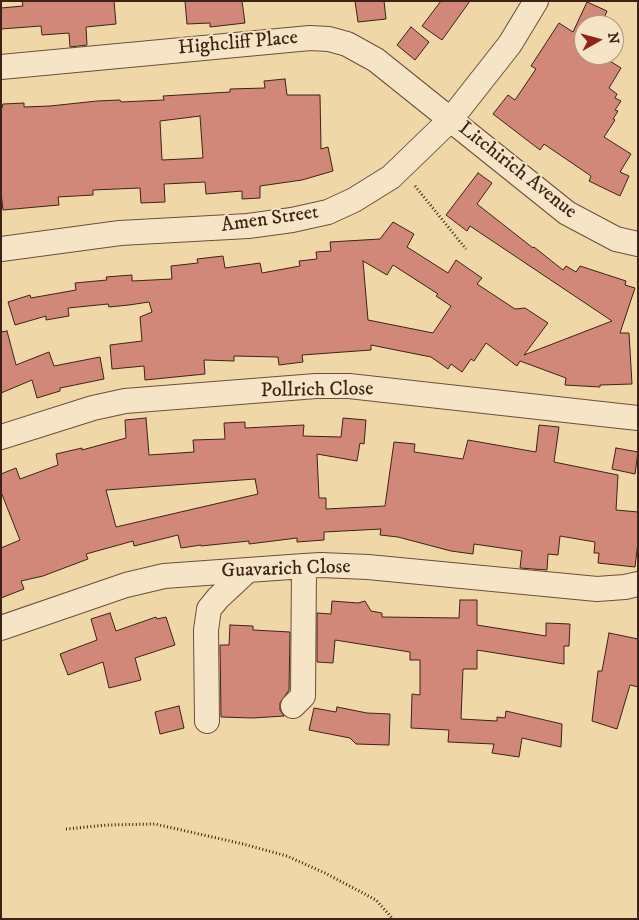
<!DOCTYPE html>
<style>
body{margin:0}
#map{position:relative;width:639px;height:920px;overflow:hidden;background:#f0d7a7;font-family:"IM FELL DW Pica",serif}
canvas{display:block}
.frame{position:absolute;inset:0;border:2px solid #3e2217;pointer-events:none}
.north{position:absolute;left:574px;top:15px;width:50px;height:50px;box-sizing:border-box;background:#f5e5c6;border:1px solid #ac9780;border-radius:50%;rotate:83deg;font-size:14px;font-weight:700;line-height:20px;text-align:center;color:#3e2217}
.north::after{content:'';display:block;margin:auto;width:18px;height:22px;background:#8f2418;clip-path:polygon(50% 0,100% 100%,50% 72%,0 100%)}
</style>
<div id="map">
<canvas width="639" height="920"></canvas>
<div class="frame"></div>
<div class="north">N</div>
</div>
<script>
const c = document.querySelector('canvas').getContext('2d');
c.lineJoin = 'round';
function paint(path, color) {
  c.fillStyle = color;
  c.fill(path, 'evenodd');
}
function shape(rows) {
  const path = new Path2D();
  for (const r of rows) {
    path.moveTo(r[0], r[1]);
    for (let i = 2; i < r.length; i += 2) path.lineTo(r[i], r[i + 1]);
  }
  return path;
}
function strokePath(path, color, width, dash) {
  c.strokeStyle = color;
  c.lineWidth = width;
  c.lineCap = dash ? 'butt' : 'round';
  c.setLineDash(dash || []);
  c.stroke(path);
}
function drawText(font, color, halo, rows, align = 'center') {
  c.font = font + ' "IM FELL DW Pica",serif';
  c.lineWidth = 4;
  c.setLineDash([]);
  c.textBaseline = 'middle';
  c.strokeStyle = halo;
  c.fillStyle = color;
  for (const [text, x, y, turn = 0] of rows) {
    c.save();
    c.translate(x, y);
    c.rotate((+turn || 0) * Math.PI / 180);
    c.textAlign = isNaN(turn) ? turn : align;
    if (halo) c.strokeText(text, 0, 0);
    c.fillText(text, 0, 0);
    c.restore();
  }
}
const building = shape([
 [22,1,114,1,116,24,86,27,87,45,70,47,69,33,42,35,41,26,1,29,1,8,23,6,22,1],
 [185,1,242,1,245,23,210,27,210,23,187,24,185,1],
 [355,1,384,1,386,19,358,22,355,1],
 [441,1,470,1,442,40,422,26,441,1],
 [587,2,607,11,601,25,584,25,584,55,614,55,610,61,621,68,609,88,617,94,615,98,621,101,615,110,618,111,613,119,615,120,604,137,631,154,620,172,629,176,620,196,589,181,591,176,544,144,540,150,493,114,508,95,515,100,536,69,531,66,559,23,573,32,587,2],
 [411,27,429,42,415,60,397,45,411,27],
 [285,79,287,95,320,95,321,149,328,147,333,171,302,180,260,186,260,198,242,199,242,191,206,194,205,182,164,184,165,202,141,203,140,188,93,190,93,195,58,197,59,205,3,210,1,193,1,111,3,104,24,103,24,107,50,106,97,101,120,100,121,102,164,100,163,96,230,92,230,89,265,88,264,81,285,79],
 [200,116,203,158,162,160,160,121,200,116],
 [478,173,492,183,477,204,533,248,534,247,563,270,566,266,576,272,580,266,626,281,625,285,635,288,620,333,629,333,632,384,600,385,600,387,565,385,566,378,520,361,517,366,486,343,474,361,471,359,462,372,451,364,448,369,431,357,371,345,371,350,302,355,303,362,279,365,278,357,234,356,234,361,204,360,205,374,145,380,144,366,112,369,110,345,142,341,140,317,152,312,149,302,129,305,109,307,108,304,68,308,69,316,46,320,46,316,15,325,8,302,30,295,31,298,76,290,75,283,107,280,106,277,132,275,132,281,172,279,171,266,198,263,197,259,223,256,225,268,260,263,262,273,300,266,299,261,317,259,316,252,331,251,330,242,380,239,393,222,414,234,407,247,448,273,456,260,482,278,477,284,515,309,525,308,548,323,524,355,612,321,470,226,467,231,446,215,478,173],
 [363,261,387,275,393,265,438,294,436,296,451,306,433,333,368,320,363,261],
 [7,331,16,365,49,352,54,366,100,357,104,379,60,388,60,391,37,398,32,380,1,393,1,332,7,331],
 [146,418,149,455,194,452,193,440,225,439,224,423,245,422,245,428,304,425,303,436,341,437,343,418,366,420,364,444,360,443,357,461,317,454,319,498,326,498,326,509,385,506,394,442,415,444,414,452,463,459,468,440,536,452,539,425,559,427,554,462,618,475,616,510,638,512,638,542,635,567,598,563,599,553,594,553,595,542,560,536,558,555,548,554,547,570,520,568,522,551,474,544,473,554,451,551,398,537,380,535,381,529,324,532,324,540,297,542,297,538,249,544,249,541,201,546,201,545,181,548,178,535,134,546,133,541,86,554,88,559,43,576,21,581,24,589,1,598,1,548,20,540,1,492,1,474,16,468,20,479,58,465,56,454,82,448,82,450,126,438,125,420,146,418],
 [255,479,258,494,116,527,106,490,255,479],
 [616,448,638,452,635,474,612,469,616,448],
 [460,600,477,600,477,625,546,636,546,623,570,624,569,646,564,646,564,664,477,650,477,669,463,669,461,719,497,721,497,717,505,718,506,711,562,724,561,747,522,738,519,757,492,753,494,744,448,742,449,730,411,728,412,694,420,695,420,660,410,660,410,652,335,640,333,663,317,662,317,613,331,614,332,601,358,603,365,601,371,611,382,613,382,617,459,618,460,600],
 [110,613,116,631,156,617,157,619,166,617,175,645,135,658,141,680,109,688,103,662,68,675,60,654,97,640,91,619,110,613],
 [230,625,253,626,253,630,290,632,289,690,280,703,280,710,284,716,253,718,221,717,220,645,229,645,230,625],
 [609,633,638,639,638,687,630,685,617,729,592,721,598,671,602,671,609,633],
 [179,706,184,728,160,734,155,712,179,706],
 [337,707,367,713,390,714,389,745,356,744,350,738,309,730,314,708,336,712,337,707]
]);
paint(building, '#d18879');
strokePath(building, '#3e2217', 1);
const minor = shape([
 [1,67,310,38,329,39,347,44,376,60,567,213,616,239,638,244],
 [1,249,120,233,248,226,292,220,328,212,354,200,391,177,451,119,510,44,536,1],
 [1,437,93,408,125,401,316,386,349,386,638,418],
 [1,628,126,585,164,576,304,566,321,565,368,567,597,589,625,587,638,584],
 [293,706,303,696,304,566],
 [207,721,206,630,209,609,218,598,247,571]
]);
strokePath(minor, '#6a4f3b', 26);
strokePath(shape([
 [415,186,466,249],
 [66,829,107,825,155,824,243,844,287,856,325,873,376,900,393,919]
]), '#3e2217', 3, [1, 2.5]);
strokePath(minor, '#f5e5c6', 24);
drawText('20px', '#3e2217', '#f5e5c6', [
 ["Highcliff Place",238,44,-5],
 ["Litchirich Avenue",517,171,38],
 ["Amen Street",270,220,-8],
 ["Pollrich Close",317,391,-1],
 ["Guavarich Close",286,570,-2]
]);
</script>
